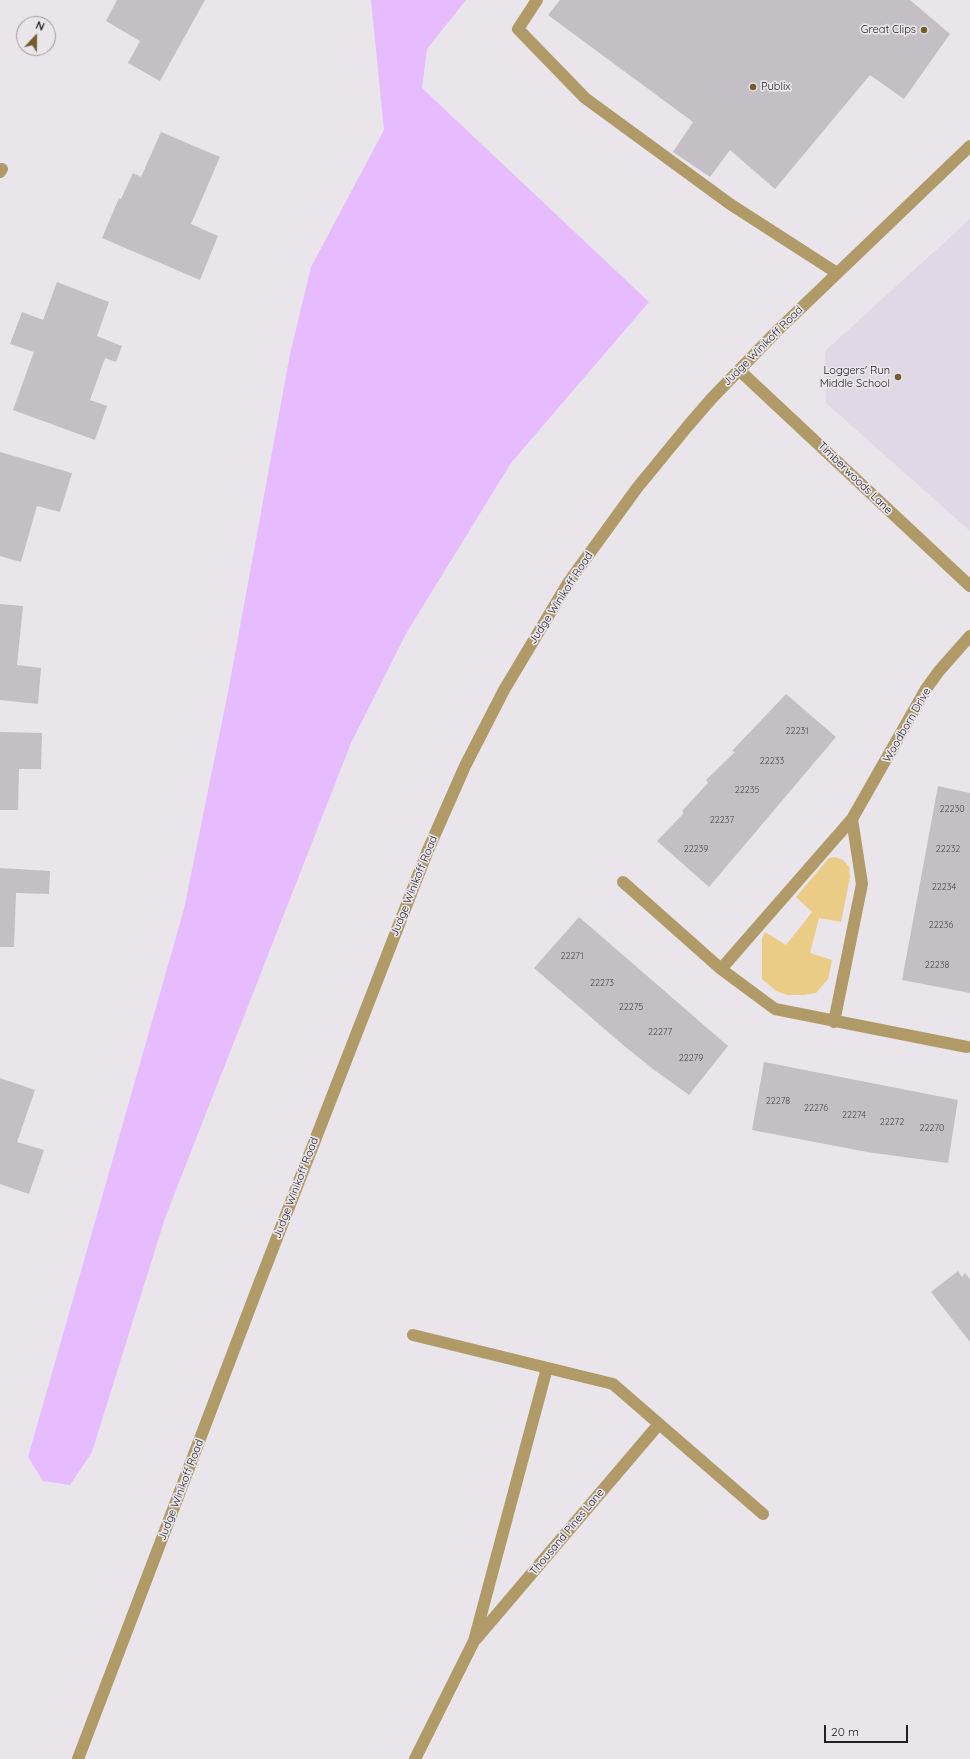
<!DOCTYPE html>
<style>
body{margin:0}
#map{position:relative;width:970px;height:1759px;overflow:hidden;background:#e9e5eb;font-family:Quicksand,sans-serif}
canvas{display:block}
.north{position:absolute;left:16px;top:16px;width:40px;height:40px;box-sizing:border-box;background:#e9e5eb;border:1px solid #9a979b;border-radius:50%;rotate:22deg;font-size:11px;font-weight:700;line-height:16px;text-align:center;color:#232123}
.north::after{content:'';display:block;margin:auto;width:14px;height:18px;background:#725e2d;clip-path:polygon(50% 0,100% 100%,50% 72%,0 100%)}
.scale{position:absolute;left:824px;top:1725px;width:84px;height:18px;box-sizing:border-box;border:2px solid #232123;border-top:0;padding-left:5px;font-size:12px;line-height:14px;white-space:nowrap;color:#232123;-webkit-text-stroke:3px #e9e5eb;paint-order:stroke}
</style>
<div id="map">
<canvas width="970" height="1759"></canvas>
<div class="north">N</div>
<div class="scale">20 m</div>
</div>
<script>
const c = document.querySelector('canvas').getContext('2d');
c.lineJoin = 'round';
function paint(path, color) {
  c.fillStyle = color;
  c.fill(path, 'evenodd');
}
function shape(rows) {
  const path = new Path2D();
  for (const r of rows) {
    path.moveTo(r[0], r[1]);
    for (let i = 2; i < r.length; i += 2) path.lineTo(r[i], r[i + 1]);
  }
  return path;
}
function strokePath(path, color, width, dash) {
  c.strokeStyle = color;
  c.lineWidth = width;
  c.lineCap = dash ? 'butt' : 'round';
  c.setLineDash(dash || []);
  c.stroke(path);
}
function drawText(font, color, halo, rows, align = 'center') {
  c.font = font + ' Quicksand,sans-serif';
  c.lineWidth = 3.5;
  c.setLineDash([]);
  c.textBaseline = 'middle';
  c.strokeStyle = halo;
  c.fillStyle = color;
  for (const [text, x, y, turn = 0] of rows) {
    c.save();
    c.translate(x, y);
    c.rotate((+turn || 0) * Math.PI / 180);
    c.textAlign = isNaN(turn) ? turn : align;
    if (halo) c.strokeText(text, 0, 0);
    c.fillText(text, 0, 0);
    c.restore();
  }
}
paint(shape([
 [970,219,970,531,826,403,825,351]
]), '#e0d8e5');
paint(shape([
 [835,857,843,860,849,867,850,877,841,922,819,918,810,953,832,960,828,979,816,993,804,995,787,995,776,991,762,979,762,938,765,932,786,945,812,912,796,897,829,858]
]), '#eacc86');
paint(shape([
 [371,0,466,0,427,49,422,88,649,302,511,463,407,632,351,743,165,1218,92,1452,70,1485,43,1481,28,1457,184,909,228,692,290,354,311,267,384,130]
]), '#e7bcfe');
paint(shape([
 [117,0,205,0,160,81,128,63,140,41,106,21],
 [560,0,910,0,950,34,904,99,870,75,775,189,730,150,710,177,673,152,693,122,548,15],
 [161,132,220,157,191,224,218,236,200,280,102,238,119,198,121,199,133,173,141,177],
 [57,282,109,302,97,336,122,346,116,362,105,358,90,400,107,406,95,440,13,410,34,352,10,344,22,312,43,320],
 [0,452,72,473,60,512,37,506,21,562,0,556],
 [0,604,23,606,17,665,41,668,38,704,0,700],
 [786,694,836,737,709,887,657,841,684,813,682,811,708,783,706,780,735,752,732,751],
 [0,732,42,733,41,769,19,769,18,810,0,810],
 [938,786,970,793,970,993,902,980],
 [0,868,50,871,49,894,16,893,14,947,0,947],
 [579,917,728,1046,689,1095,653,1069,623,1045,534,968],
 [764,1062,958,1100,948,1163,867,1152,752,1130],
 [0,1078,35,1090,17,1142,44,1150,29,1194,0,1184],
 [958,1271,962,1277,965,1273,970,1279,970,1342,931,1292]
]), '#c3bfc5');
strokePath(shape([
 [537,0,518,29,585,98,730,204,837,273],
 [0,172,2,169],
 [739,370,970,586],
 [623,882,721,969,775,1009,967,1047],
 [721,969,852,819,926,689,939,671,970,636],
 [834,1022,862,884,852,819],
 [413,1335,613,1384,763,1514],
 [476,1639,659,1424],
 [78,1759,259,1284,428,850,465,766,504,690,568,583,637,488,687,427,712,398,776,332,970,146],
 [415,1759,474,1641,547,1368]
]), '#b09b68', 12);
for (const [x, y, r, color] of [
 [924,30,4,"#725e2d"],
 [753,87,4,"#725e2d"],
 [898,377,4,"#725e2d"]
]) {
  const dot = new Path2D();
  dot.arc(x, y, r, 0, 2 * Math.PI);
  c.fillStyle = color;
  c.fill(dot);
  strokePath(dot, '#e9e5eb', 1.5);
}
drawText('9px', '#4b484c', null, [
 ["22231",797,731],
 ["22233",772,761],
 ["22235",747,790],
 ["22230",952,809],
 ["22237",722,820],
 ["22239",696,849],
 ["22232",948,849],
 ["22234",944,887],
 ["22236",941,925],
 ["22271",572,956],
 ["22238",937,965],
 ["22273",602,983],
 ["22275",631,1007],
 ["22277",660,1032],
 ["22279",691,1058],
 ["22278",778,1101],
 ["22276",816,1108],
 ["22274",854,1115],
 ["22272",892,1122],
 ["22270",932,1128]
]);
drawText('11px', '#232123', '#e9e5eb', [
 ["Great Clips",916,30],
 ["Publix",761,87,"left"],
 ["Loggers' Run",890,371],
 ["Middle School",890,384]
], 'right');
drawText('11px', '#232123', '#e9e5eb', [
 ["Judge Winikoff Road",763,346,-45],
 ["Timberwoods Lane",855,478,44],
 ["Judge Winikoff Road",561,598,-57],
 ["Woodborn Drive",907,725,-60],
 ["Judge Winikoff Road",414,886,-68],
 ["Judge Winikoff Road",296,1188,-69],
 ["Judge Winikoff Road",181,1490,-69],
 ["Thousand Pines Lane",567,1532,-50]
]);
</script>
